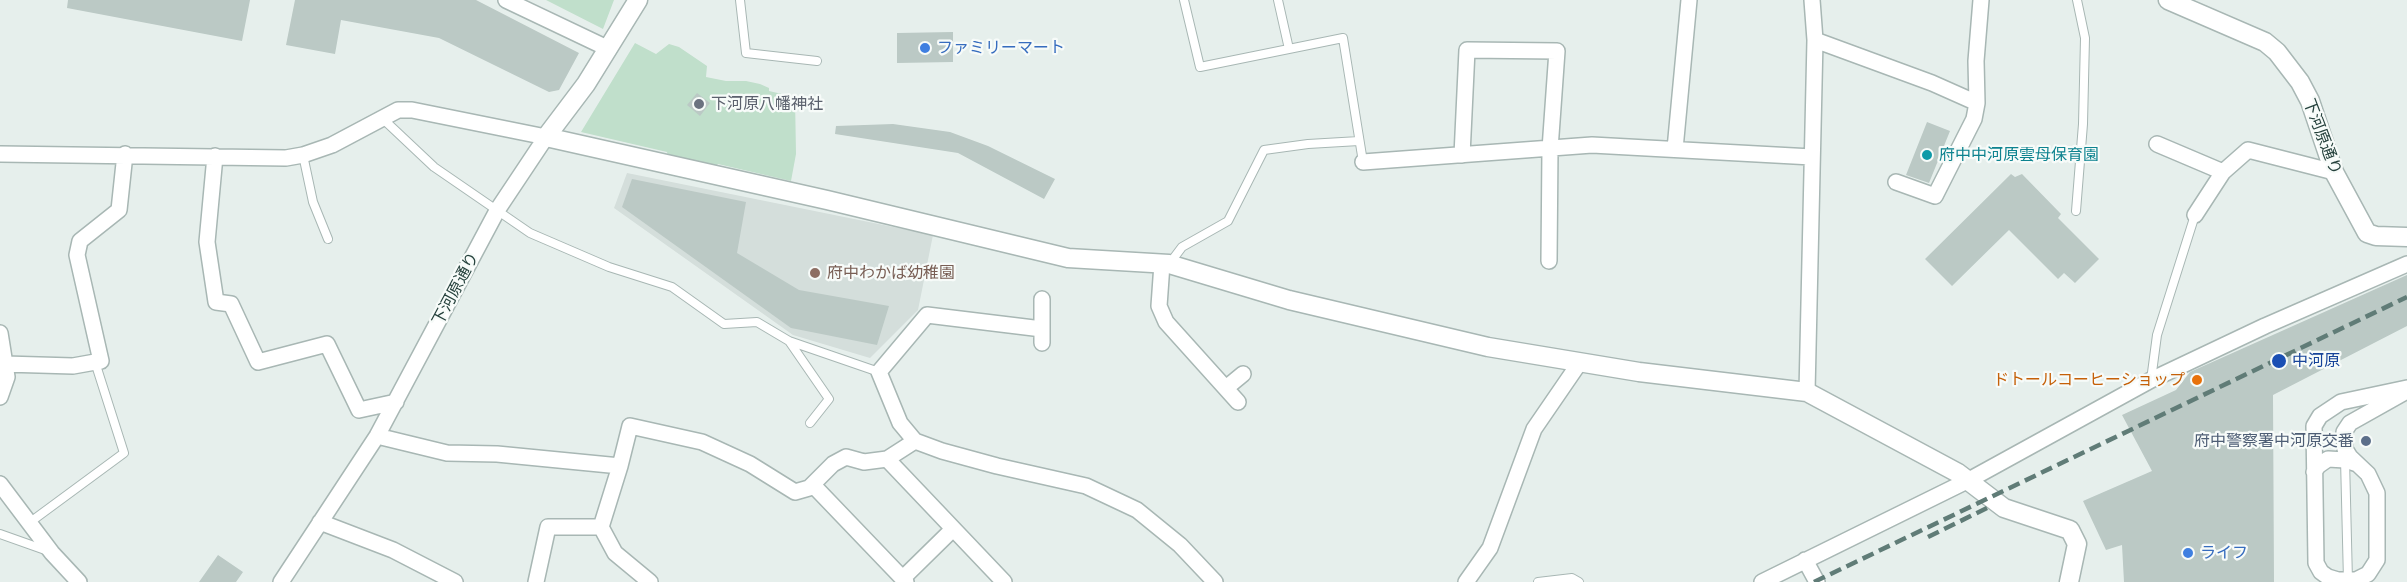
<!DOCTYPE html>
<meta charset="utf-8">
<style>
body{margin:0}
canvas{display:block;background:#e6efec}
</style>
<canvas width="2407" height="582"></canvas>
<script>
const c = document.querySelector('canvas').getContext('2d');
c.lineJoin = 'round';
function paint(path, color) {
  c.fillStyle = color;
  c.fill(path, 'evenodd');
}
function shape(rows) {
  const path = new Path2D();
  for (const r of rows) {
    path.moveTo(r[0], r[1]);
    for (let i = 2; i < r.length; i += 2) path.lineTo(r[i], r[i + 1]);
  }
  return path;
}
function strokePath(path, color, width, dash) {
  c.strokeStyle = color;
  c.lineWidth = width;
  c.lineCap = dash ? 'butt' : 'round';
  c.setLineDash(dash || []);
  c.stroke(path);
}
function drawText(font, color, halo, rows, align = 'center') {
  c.font = font + ' "Noto Sans","Noto Sans JP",sans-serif';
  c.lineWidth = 4.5;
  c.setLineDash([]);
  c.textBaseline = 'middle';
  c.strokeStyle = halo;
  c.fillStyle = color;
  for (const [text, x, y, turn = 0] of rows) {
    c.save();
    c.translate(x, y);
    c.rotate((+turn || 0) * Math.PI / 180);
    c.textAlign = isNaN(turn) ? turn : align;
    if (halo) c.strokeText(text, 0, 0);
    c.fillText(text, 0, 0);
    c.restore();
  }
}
paint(shape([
 [627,173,933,235,918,310,870,358,793,335,614,208]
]), '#d4dedb');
paint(shape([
 [546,0,614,0,603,29],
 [635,43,656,54,669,44,679,47,707,66,706,77,726,81,746,81,760,84,769,88,769,91,795,97,796,154,791,181,718,164,711,171,671,167,667,152,581,132]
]), '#c0dfcb');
paint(shape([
 [68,0,250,0,242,41,67,8],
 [295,0,476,0,579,53,559,90,549,92,439,38,341,20,335,54,286,45],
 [953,32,953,62,897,63,897,33],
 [697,93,710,103,700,116,687,105],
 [1927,122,1950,131,1929,183,1906,175],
 [893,124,950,132,988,146,1055,179,1044,199,958,153,835,134,836,126],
 [2011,174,2015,177,2022,174,2061,214,2058,218,2099,259,2075,283,2064,273,2058,279,2009,230,1952,286,1925,259],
 [632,179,746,202,737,253,799,290,889,306,877,345,791,328,622,207],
 [2407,275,2407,326,2273,395,2274,582,2124,582,2122,545,2106,550,2083,501,2152,471,2122,415,2176,390,2190,372],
 [218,555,243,572,236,582,199,582]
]), '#bbc9c5');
const service = shape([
 [740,0,746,53,817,61],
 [1184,0,1200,67,1343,38,1363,162],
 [1278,0,1289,49],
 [382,118,434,167,530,233,609,267,672,287,724,324,757,322,789,341,879,372],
 [303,155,313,202,328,239],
 [2076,211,2083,124,2085,38,2077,0],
 [1170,263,1182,247,1228,221,1264,150,1308,144,1359,141],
 [789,341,829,399,810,423],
 [2151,380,2157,335,2195,215],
 [2345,459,2348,581],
 [29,523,124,453,95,362],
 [0,534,48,551],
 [1538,582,1572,578,1579,582]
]);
const minor = shape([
 [506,0,609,49],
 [1815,40,1932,83,1977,103],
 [2157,144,2223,172],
 [1675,149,1689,0],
 [0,154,286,158,303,155,332,145,398,110,412,110,546,137,498,209,377,436,281,582],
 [1462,155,1467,50,1557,51,1550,149,1549,261],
 [215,156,207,242,216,302,231,304,258,362,327,344,359,410,396,402],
 [1363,162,1592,145,1812,157],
 [1896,182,1935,196,1974,119,1977,103,1976,61,1981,0],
 [2195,215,2223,172,2248,150,2334,172],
 [1162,264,1159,306,1166,322,1238,402],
 [1042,299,1042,343],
 [0,333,7,377,0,397],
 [5,364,73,366,101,361,77,255,80,241,119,210,125,154],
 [1226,388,1243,374],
 [2407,388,2341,402,2320,416,2314,426,2316,563,2321,572,2328,577,2338,580,2356,580,2368,574,2377,560,2377,493,2368,474,2350,457,2345,449,2344,432,2350,423,2407,391],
 [1807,392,1815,40,1812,0],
 [377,436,447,453,497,454,620,466,630,426,702,442,750,464,795,492,809,488,833,464,846,457,864,462,887,459,915,441,942,451,997,466,1086,486,1137,510,1180,545,1215,582],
 [915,441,900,423,879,372,927,315,1042,329],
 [887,459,1004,582],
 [2314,472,2318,466,2328,459,2345,460,2357,464],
 [0,484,52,553,79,582],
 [813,485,906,582],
 [320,522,393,550,455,582],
 [601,527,615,553,650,582],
 [1805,560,1817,582],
 [903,578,953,529],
 [536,582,548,527,601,527,620,466],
 [1466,582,1490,548,1534,429,1580,362],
 [1762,582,1969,480,2151,380,2265,326,2407,264]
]);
const tertiary = shape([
 [638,0,586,84,546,137,827,200,1068,258,1169,264,1289,300,1488,347,1639,372,1807,392,1958,473,2004,508,2070,530,2077,544,2069,582],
 [2168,0,2265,42,2277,52,2300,82,2310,101,2334,172,2367,233,2376,236,2407,237]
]);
strokePath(service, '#a8b7b4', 10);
strokePath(minor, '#a8b7b4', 18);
strokePath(tertiary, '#a8b7b4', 21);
strokePath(service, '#fff', 8);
strokePath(minor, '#fff', 15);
strokePath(tertiary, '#fff', 18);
strokePath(shape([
 [1928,537,1987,508],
 [1814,582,2407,297]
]), '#607c77', 4.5, [12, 6]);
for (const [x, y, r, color] of [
 [925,48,6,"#3f7fe0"],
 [699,104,6,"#6b7280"],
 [1927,155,6,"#0f9aa8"],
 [815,273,6,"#8d6e63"],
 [2279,361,8,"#1a4fb4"],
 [2197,380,6,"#e8710a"],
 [2366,441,6,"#5c6f8a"],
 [2188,553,6,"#3f7fe0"]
]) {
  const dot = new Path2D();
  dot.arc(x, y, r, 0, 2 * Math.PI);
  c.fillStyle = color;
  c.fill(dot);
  strokePath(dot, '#f7fbf9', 2);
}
drawText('16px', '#366cbe', '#f7fbf9', [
 ["ファミリーマート",937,48],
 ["ライフ",2200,553]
], 'left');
drawText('16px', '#5b616d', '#f7fbf9', [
 ["下河原八幡神社",711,104]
], 'left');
drawText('16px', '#25413c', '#f7fbf9', [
 ["下河原通り",2322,137,69],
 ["下河原通り",456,289,-62]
]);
drawText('16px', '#0d838f', '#f7fbf9', [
 ["府中中河原雲母保育園",1939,155]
], 'left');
drawText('16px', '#785e54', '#f7fbf9', [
 ["府中わかば幼稚園",827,273]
], 'left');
drawText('16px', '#164399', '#f7fbf9', [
 ["中河原",2292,361]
], 'left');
drawText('16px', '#c56008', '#f7fbf9', [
 ["ドトールコーヒーショップ",2185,380]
], 'right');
drawText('16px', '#4e5e75', '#f7fbf9', [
 ["府中警察署中河原交番",2354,441]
], 'right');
</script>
